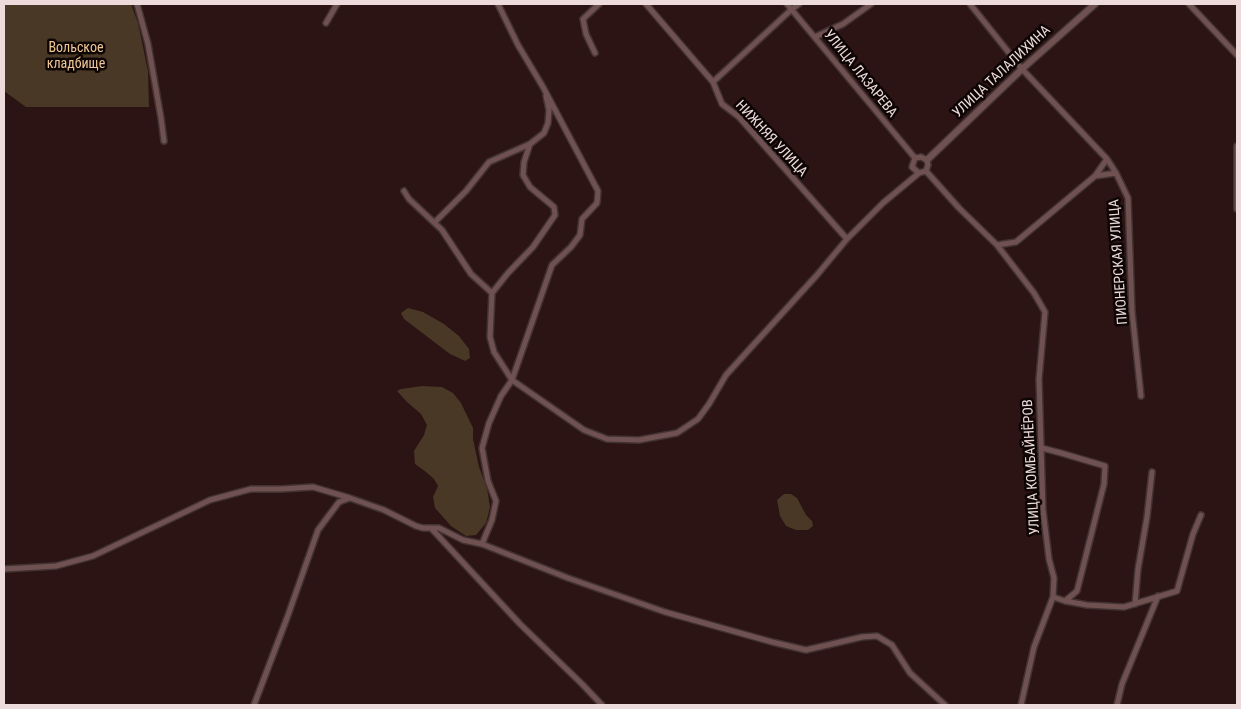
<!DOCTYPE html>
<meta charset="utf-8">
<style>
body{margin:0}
#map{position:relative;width:1241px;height:709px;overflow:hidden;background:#2b1413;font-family:"Roboto Condensed",sans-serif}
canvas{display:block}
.frame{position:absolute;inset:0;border:5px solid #ecdbda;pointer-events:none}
</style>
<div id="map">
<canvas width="1241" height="709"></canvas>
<div class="frame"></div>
</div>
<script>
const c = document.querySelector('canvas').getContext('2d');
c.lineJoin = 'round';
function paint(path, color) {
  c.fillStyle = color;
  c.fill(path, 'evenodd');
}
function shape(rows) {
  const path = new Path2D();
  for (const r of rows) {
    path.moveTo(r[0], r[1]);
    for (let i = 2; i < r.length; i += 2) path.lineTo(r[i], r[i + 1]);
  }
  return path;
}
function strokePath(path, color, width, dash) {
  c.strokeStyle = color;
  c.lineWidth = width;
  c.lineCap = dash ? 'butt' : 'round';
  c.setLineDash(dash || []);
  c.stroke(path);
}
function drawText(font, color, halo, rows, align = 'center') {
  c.font = font + ' "Roboto Condensed",sans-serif';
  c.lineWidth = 5;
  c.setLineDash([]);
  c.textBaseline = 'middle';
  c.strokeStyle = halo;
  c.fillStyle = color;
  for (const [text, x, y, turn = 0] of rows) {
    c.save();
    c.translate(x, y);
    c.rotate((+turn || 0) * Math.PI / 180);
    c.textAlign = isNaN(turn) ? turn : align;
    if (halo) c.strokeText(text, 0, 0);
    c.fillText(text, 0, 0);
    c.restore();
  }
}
paint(shape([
 [4,4,131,4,138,23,148,71,149,107,26,107,4,91],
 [408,308,423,312,444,324,459,336,469,349,470,358,465,361,450,354,404,319,401,313],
 [422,386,442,387,453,393,461,403,473,428,473,439,479,467,487,488,490,507,486,523,476,535,466,536,451,526,435,508,433,497,438,486,434,479,426,472,415,464,414,451,424,435,427,425,421,414,407,402,397,391,401,389],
 [784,494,791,494,797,498,806,515,812,521,813,526,808,530,796,530,786,526,780,516,777,500]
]), '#483825');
const minor = shape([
 [137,4,148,44,161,118,164,141],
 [646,4,713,82,722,104,739,117,847,239],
 [787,4,915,158],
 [970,4,1022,69,1107,159,1116,173,1128,198,1132,311,1141,396],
 [1189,4,1237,55],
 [326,23,337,4],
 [815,37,843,24,871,4],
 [595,53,586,34,583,19,599,4],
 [713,82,792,9,799,4],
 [921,157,927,160,928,165,926,171,919,173,912,167,915,158,921,157],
 [926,171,959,208,997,245,1034,293,1045,312,1039,379,1043,510,1049,559,1054,578,1053,597,1034,647,1021,705],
 [1095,176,1116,173],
 [404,191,409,199,442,230,471,274,492,293,490,337,494,352,512,380,584,430,607,439,639,440,677,433,698,419,709,404,726,375,817,275,847,239,883,203,919,173],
 [1237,209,1237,146],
 [435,222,466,191,489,162,530,144,544,133,548,123,549,110,546,96],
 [997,245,1016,242,1095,176,1107,159],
 [492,293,508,273,533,247,555,215,554,207,530,187,523,175,524,162,530,144],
 [1042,448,1061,453,1105,466,1104,484,1077,591,1065,601],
 [431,528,520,624,582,684,602,705],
 [482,544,492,520,496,501,488,481,482,448,489,423,501,396,512,380,552,265,571,247,580,235,582,219,597,203,598,191,543,87,518,45,498,4],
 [4,569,56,566,93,556,210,500,251,489,281,489,313,487,350,498,384,510,416,526,423,528,439,528,463,540,482,544,568,578,665,612,772,642,806,650,862,637,877,636,892,645,910,673,945,705],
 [1053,597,1065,601,1087,605,1124,607,1177,591,1193,534,1201,515],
 [1135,604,1138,569,1147,517,1152,472],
 [254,705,287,618,318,530,339,502,350,498],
 [1117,705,1122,684,1158,596]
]);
const tertiary = shape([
 [927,160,1022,69,1095,4]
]);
strokePath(minor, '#423232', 8);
strokePath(tertiary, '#423232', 9);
strokePath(minor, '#6e5150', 5);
strokePath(tertiary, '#6e5150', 6);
drawText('14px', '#efc694', '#0d0404', [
 ["Вольское",76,48],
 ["кладбище",76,64]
]);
drawText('14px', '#ecdbda', '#0d0404', [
 ["УЛИЦА ТАЛАЛИХИНА",1002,72,-43],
 ["УЛИЦА ЛАЗАРЕВА",860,74,51],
 ["НИЖНЯЯ УЛИЦА",771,139,47],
 ["ПИОНЕРСКАЯ УЛИЦА",1119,262,-94],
 ["УЛИЦА КОМБАЙНЁРОВ",1032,467,-93]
]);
</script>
